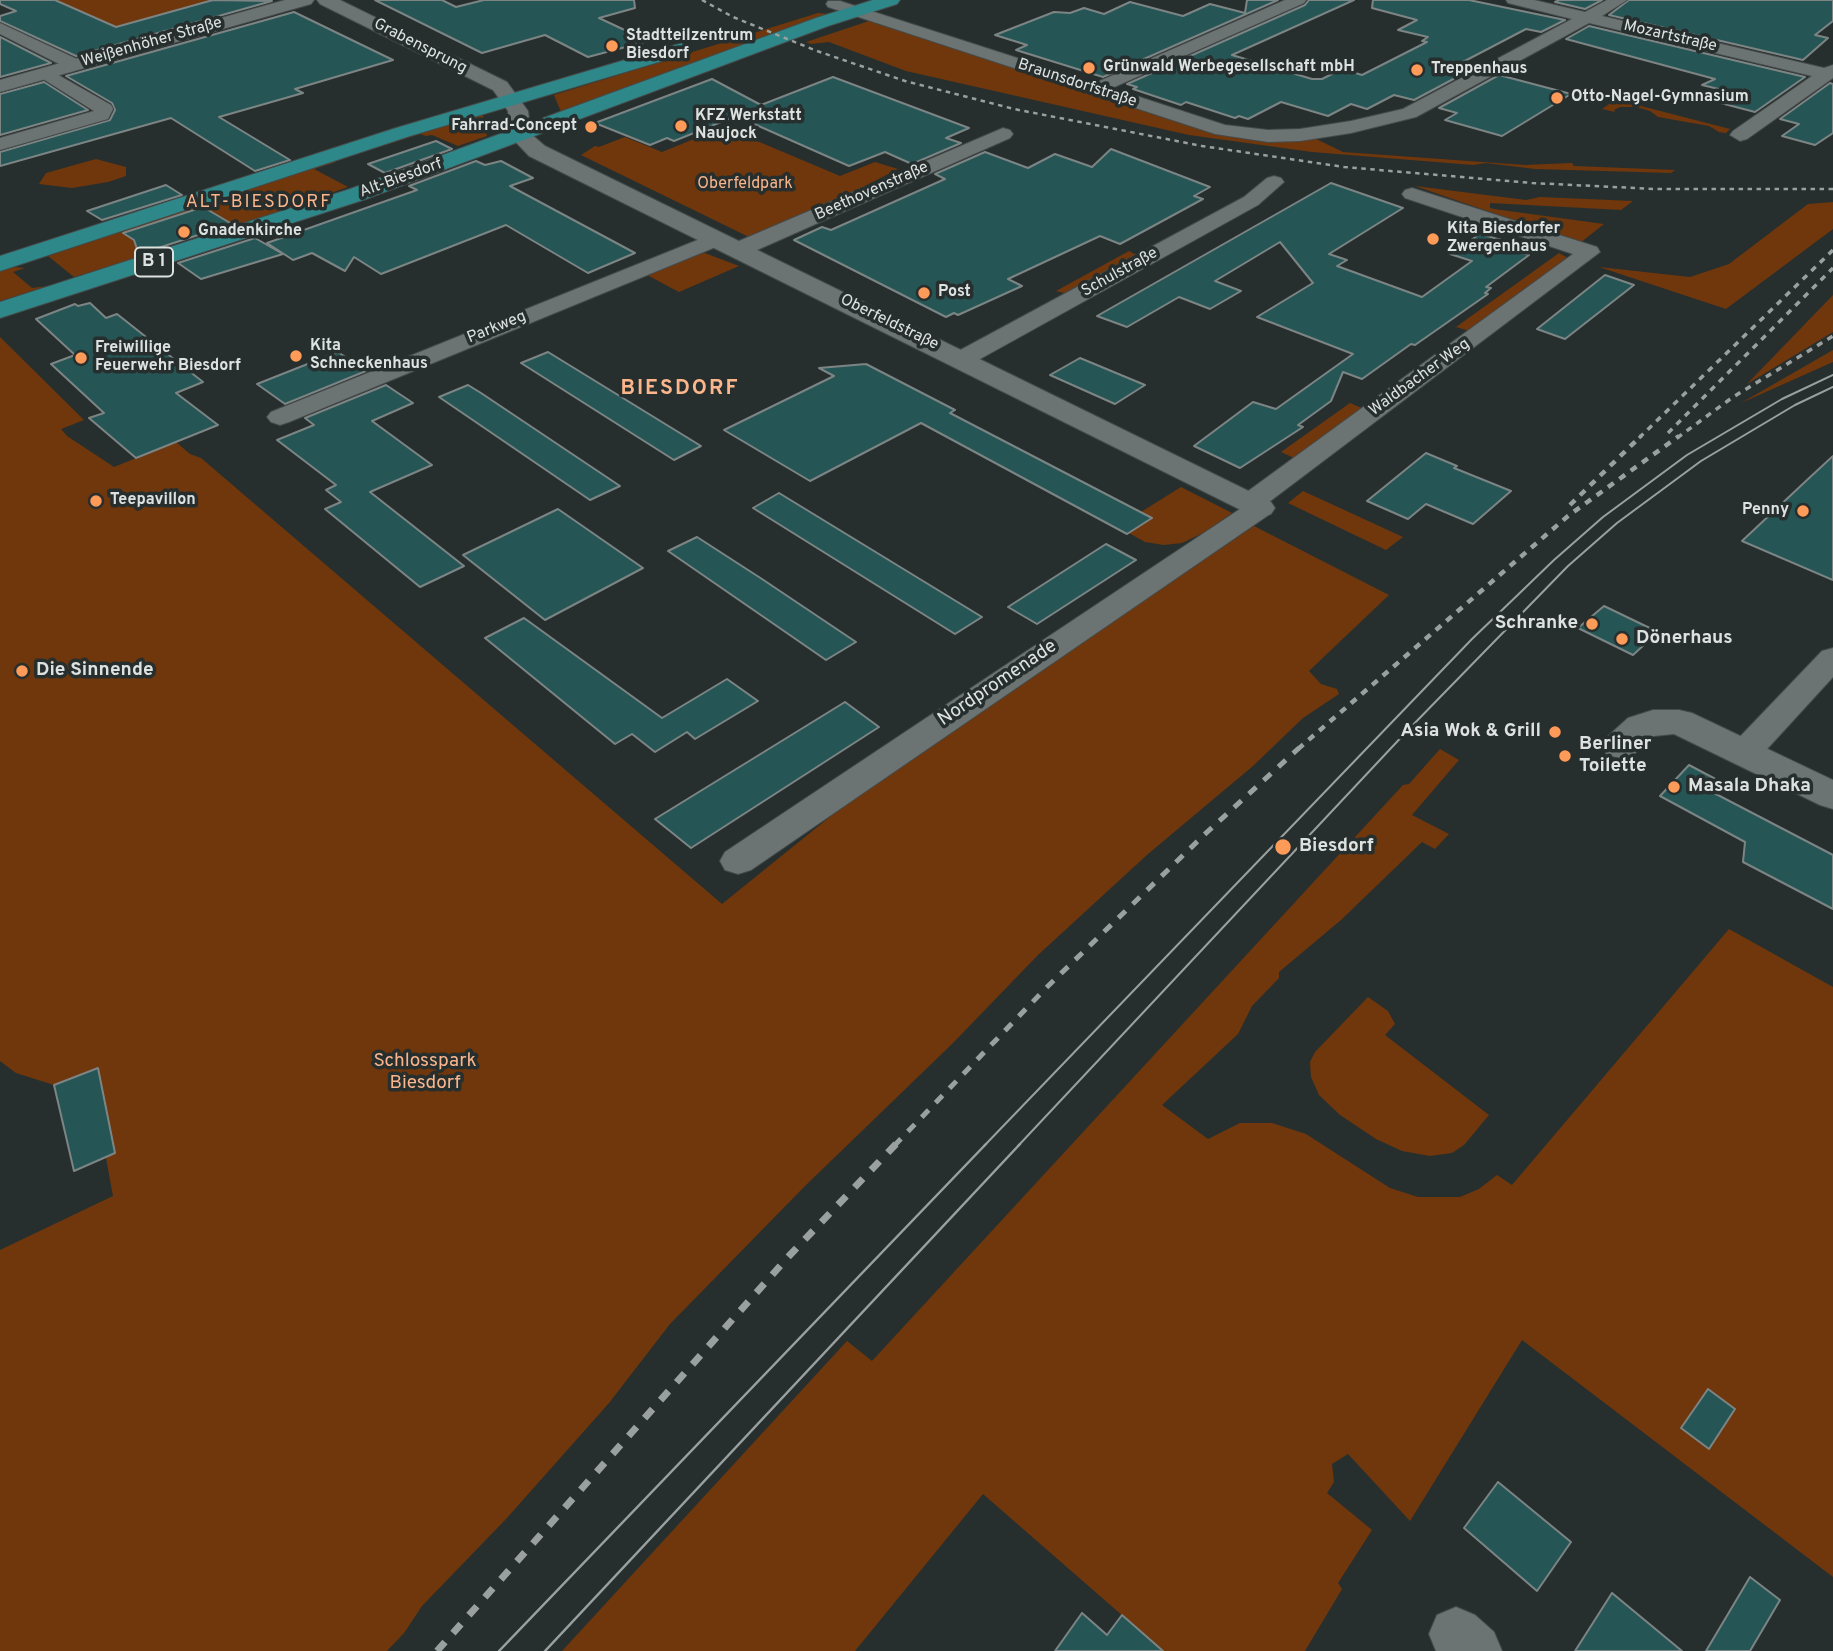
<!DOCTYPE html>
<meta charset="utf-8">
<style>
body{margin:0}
canvas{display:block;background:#272e2e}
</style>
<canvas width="1833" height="1651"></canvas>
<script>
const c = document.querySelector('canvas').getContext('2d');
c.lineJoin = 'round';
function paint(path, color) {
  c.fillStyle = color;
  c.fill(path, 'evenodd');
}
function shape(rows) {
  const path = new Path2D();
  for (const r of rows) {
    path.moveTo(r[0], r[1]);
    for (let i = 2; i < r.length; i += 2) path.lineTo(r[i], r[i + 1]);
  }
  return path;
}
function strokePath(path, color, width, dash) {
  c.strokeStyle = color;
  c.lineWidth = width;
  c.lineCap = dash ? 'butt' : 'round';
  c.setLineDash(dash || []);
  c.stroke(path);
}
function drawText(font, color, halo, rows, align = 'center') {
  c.font = font + ' Overpass,sans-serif';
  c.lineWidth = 7;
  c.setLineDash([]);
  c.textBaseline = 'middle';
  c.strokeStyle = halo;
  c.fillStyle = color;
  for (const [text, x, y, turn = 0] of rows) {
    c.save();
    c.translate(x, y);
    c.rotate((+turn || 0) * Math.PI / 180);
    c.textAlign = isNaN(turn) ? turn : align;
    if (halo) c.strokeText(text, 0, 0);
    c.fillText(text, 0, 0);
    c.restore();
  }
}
paint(shape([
 [52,0,213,0,99,31,63,3],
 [818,13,830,14,562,114,554,95],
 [872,20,1205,130,1312,137,1343,152,1525,165,1572,163,1574,166,1675,170,1671,173,1535,169,1486,163,1473,165,1312,152,1189,135,906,71,829,42,811,44,806,42],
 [1619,97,1643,103,1641,106,1730,129,1726,133,1719,132,1709,126,1658,117,1650,111,1636,107,1620,107,1614,110,1615,112,1602,109],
 [479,113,483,115,487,136,458,146,432,135,426,136,420,134,347,157],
 [731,130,840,176,875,162,898,169,828,205,751,238,581,155,595,146,599,147,625,137,662,152,694,139],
 [96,159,126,167,126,176,108,182,72,188,39,184,46,173],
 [329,162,336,162,314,169,348,187,237,226,215,214,136,245,139,249,148,249,154,253,74,277,48,256],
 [1415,186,1526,200,1540,197,1633,201,1621,210,1490,203,1490,208,1494,209,1604,224,1580,243],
 [1833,202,1833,229,1726,309,1599,267,1690,277,1729,264,1808,204],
 [1129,251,1138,256,1068,294,1056,291],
 [702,252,739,266,679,292,647,275],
 [1559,253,1566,257,1566,262,1470,331,1456,327],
 [12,267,25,268,13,272,32,288,48,286,0,301,0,271],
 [1833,295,1833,332,1747,384],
 [0,337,84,420,61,429,67,436,114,467,176,442,190,454,201,458,722,904,873,782,1254,526,1389,595,1309,671,1321,684,1337,689,1339,694,1303,718,1253,766,1148,854,1038,955,953,1043,805,1186,670,1324,609,1403,506,1519,422,1606,404,1633,387,1651,0,1651,0,1250,113,1196,106,1158,115,1153,98,1068,54,1085,16,1073,0,1061],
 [1833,350,1833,362,1741,403],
 [1350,403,1364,409,1296,459,1281,452],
 [1181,487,1232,513,1203,533,1182,543,1164,545,1145,542,1129,533,1152,518,1141,512],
 [1303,491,1403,537,1386,550,1288,503],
 [1440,749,1459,760,1412,815,1449,834,1435,849,1422,842,1341,920,1279,972,1279,978,1252,1006,1238,1034,1162,1105,1208,1139,1240,1123,1272,1123,1306,1134,1390,1188,1418,1197,1460,1197,1479,1189,1497,1175,1512,1185,1729,929,1833,987,1833,1577,1522,1340,1410,1521,1348,1454,1332,1464,1334,1482,1327,1493,1372,1530,1338,1583,1342,1589,1305,1651,1163,1651,983,1494,855,1651,562,1651,847,1341,872,1361,1403,785,1409,784],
 [1368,997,1388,1011,1395,1024,1385,1035,1489,1115,1464,1145,1452,1153,1430,1156,1402,1151,1376,1139,1340,1115,1319,1095,1311,1077,1310,1062,1315,1052]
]), '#6f370b');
const building = shape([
 [0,0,55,0,116,27,213,0,272,1,76,56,0,21,0,16,16,11,0,4,0,0],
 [375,0,442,0,456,7,484,0,634,0,635,8,599,18,648,41,588,57,545,35,482,53,375,0],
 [1247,0,1278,0,1103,77,1016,50,1027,45,995,35,1054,12,1070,13,1084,8,1104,14,1130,2,1183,16,1210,4,1245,13,1247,0],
 [1309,0,1354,0,1232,55,1312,79,1322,79,1342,69,1362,75,1427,42,1422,41,1428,37,1398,30,1417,20,1372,8,1373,0,1469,0,1565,20,1541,32,1526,29,1459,64,1474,68,1414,100,1394,95,1367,109,1351,104,1328,116,1281,102,1248,119,1239,116,1235,118,1186,102,1181,105,1133,89,1137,87,1127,84,1305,5,1309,0],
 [1559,0,1602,0,1585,9,1555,2,1559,0],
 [1629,0,1833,0,1833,21,1815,35,1828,38,1803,60,1609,15,1629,0],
 [294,12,393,60,295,89,303,93,219,117,290,160,255,171,171,118,0,166,0,152,110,120,115,110,112,103,66,76,294,12],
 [1589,26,1788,73,1805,77,1755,112,1713,101,1727,91,1702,85,1715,79,1566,39,1589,26],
 [0,37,51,63,0,77,0,37],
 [1499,75,1571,94,1502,136,1445,120,1457,113,1439,108,1499,75],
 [833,77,969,128,946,138,961,143,912,164,885,152,849,166,736,116,674,141,667,138,650,145,595,123,712,79,761,105,833,77],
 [44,82,88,110,0,135,0,94,44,82],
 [1830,83,1833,84,1833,133,1815,145,1782,136,1799,124,1780,119,1830,83],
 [436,141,452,149,385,173,368,164,436,141],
 [1111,149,1210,187,1194,196,1203,199,1120,244,1100,236,1008,279,1022,286,958,315,954,313,946,317,794,240,822,227,831,230,945,179,935,174,985,152,1028,168,1055,154,1092,167,1111,149],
 [476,161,485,165,501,161,533,178,510,186,635,253,588,273,506,225,381,274,354,257,345,271,312,253,293,260,267,243,417,190,409,186,476,161],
 [1331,183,1403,208,1329,254,1347,260,1337,266,1422,297,1472,261,1450,254,1480,234,1526,247,1519,252,1529,255,1486,287,1491,288,1485,293,1488,294,1415,345,1411,344,1362,379,1343,372,1331,401,1298,425,1303,427,1240,468,1194,446,1253,402,1276,409,1353,354,1257,317,1313,283,1280,242,1215,281,1241,291,1210,309,1179,297,1127,327,1097,316,1331,183],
 [166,185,182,195,102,220,87,211,166,185],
 [203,207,232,224,152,250,137,249,134,240,123,233,203,207],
 [255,238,283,254,201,279,178,263,255,238],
 [1605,275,1634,285,1565,339,1537,329,1605,275],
 [90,303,106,318,117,314,203,382,176,393,218,425,136,458,89,418,104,413,51,364,75,355,36,319,75,304,78,306,90,303],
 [338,352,366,371,285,404,257,384,338,352],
 [548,352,701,446,674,460,521,363,548,352],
 [1080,358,1145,385,1115,404,1050,375,1080,358],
 [866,364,955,410,950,413,1152,518,1127,534,921,423,810,481,724,430,834,376,819,368,866,364],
 [386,385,413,403,372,421,432,465,370,492,464,566,420,587,325,509,341,502,326,490,336,485,277,440,314,425,305,418,386,385],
 [468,385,481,393,620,486,590,500,439,397,468,385],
 [1426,453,1457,466,1454,468,1511,491,1473,524,1426,504,1408,519,1367,501,1426,453],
 [1833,456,1833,580,1742,541,1807,480,1833,456],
 [779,493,982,617,955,634,753,508,779,493],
 [558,509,643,568,545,620,463,555,558,509],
 [697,537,762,579,856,642,826,660,668,551,697,537],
 [1106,544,1136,560,1037,624,1008,607,1106,544],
 [1604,606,1658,632,1633,655,1578,628,1604,606],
 [524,618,662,718,727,679,758,701,695,739,687,732,655,752,632,734,615,744,485,638,524,618],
 [845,702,879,727,691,848,655,819,845,702],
 [1689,765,1723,783,1714,793,1833,855,1833,909,1743,862,1745,842,1660,796,1689,765],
 [98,1068,115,1153,74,1171,54,1085,98,1068],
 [1708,1389,1735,1409,1709,1449,1681,1428,1708,1389],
 [1498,1482,1571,1542,1537,1591,1464,1528,1498,1482],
 [1750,1577,1780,1600,1750,1651,1706,1651,1750,1577],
 [1612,1593,1682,1651,1575,1651,1612,1593],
 [1082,1613,1107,1635,1122,1615,1163,1651,1055,1651,1082,1613]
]);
paint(building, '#265555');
strokePath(building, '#7c8484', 2);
const minor = shape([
 [1285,0,1306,0,1304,3,1112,88,1225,125,1268,130,1300,129,1351,121,1403,109,1572,19,1508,3,1506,0,1534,0,1585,12,1607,0,1627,0,1602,16,1824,68,1833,65,1833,78,1747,139,1740,141,1730,135,1733,131,1812,76,1589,23,1416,117,1351,133,1300,141,1268,142,1215,134,828,7,826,4,828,1,840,1,1095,83,1285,0],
 [0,23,81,61,84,65,75,70,69,69,0,34,0,23],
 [46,68,111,105,113,109,108,119,0,150,0,138,94,111,40,77,37,73,46,68],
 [1003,128,1010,130,1013,134,1010,138,748,254,732,254,729,249,732,244,1003,128],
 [1274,176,1281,178,1284,182,1258,205,971,364,962,366,953,364,950,359,953,354,1244,197,1267,178,1274,176],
 [1412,188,1597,247,1600,252,1269,502,1274,508,1270,514,751,870,738,874,725,870,720,861,725,852,1240,509,1236,503,1240,497,1573,254,1405,198,1402,194,1405,190,1412,188],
 [715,233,723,234,726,239,723,244,289,422,280,425,271,422,267,417,271,412,715,233],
 [1833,648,1833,677,1757,760,1745,763,1733,760,1728,752,1733,744,1822,651,1833,648],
 [1456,1607,1475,1615,1494,1632,1502,1651,1436,1651,1429,1634,1437,1615,1456,1607]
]);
const tertiary = shape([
 [285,0,314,0,311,4,0,92,0,80,285,0],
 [317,0,340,0,507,82,528,111,531,134,545,146,1271,502,1275,508,1271,514,1260,517,1249,514,529,156,510,136,508,111,493,90,320,4,317,0],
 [1653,710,1679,710,1692,713,1833,780,1833,809,1820,805,1674,734,1654,736,1633,755,1620,758,1607,755,1602,746,1607,737,1628,718,1653,710]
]);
const primary = shape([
 [873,0,900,0,897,4,828,26,366,199,0,318,0,302,350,189,816,18,873,0],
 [682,43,691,49,689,53,410,136,0,271,0,256,396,128,682,43]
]);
strokePath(minor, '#454b4b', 2);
strokePath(tertiary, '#454b4b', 2);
strokePath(primary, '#454b4b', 2);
paint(minor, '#6c7373');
paint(tertiary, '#6c7373');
paint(primary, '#2e8889');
strokePath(shape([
 [984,1146,1472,639,1554,560,1603,517,1687,455,1782,399,1833,375],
 [1018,1146,1408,730,1568,566,1617,523,1701,461,1795,405,1833,387]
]), '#9aa09f', 2);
strokePath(shape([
 [499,1651,986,1144],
 [545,1651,1020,1144]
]), '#9aa09f', 2.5);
strokePath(shape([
 [702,0,733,17,817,51,905,81,1014,109,1202,146,1344,167,1532,183,1655,189,1833,189]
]), '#9aa09f', 2.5, [4.5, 4.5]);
strokePath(shape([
 [1668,433,1833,268],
 [1639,438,1833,250],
 [1677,438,1733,397,1833,336]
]), '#9aa09f', 3.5, [6, 6]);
strokePath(shape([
 [1570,505,1641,436],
 [1298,749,1568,516,1679,436]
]), '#9aa09f', 4.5, [7, 7]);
strokePath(shape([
 [894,1146,1046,988,1204,835,1299,748]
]), '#9aa09f', 5, [10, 10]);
strokePath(shape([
 [437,1651,789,1256,896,1144]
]), '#9aa09f', 7, [12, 12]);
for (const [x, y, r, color] of [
 [612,46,7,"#ff9b59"],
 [1089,68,7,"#ff9b59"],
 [1417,70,7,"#ff9b59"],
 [1557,98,7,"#ff9b59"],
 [681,126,7,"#ff9b59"],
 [591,127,7,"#ff9b59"],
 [184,232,7,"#ff9b59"],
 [1433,239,7,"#ff9b59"],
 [924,293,7,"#ff9b59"],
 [296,356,7,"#ff9b59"],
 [81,358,7,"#ff9b59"],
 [96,501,7,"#ff9b59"],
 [1803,511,7,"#ff9b59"],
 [1592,624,7,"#ff9b59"],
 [1622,639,7,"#ff9b59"],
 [22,671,7,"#ff9b59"],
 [1555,732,7,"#ff9b59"],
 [1565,756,7,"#ff9b59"],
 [1674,787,7,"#ff9b59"],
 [1283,847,9,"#ff9b59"]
]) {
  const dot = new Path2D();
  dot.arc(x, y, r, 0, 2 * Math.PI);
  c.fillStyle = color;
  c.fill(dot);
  strokePath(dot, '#272e2e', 2.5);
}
drawText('bold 16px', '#dde2e1', '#272e2e', [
 ["Stadtteilzentrum",626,37],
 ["Biesdorf",626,55],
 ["Grünwald Werbegesellschaft mbH",1103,68],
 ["Treppenhaus",1431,70],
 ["Otto-Nagel-Gymnasium",1571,98],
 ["KFZ Werkstatt",695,117],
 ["Naujock",695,135],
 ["Fahrrad-Concept",577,127,"right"],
 ["Kita Biesdorfer",1447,230],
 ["Zwergenhaus",1447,248],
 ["Gnadenkirche",198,232],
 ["Post",938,293],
 ["Kita",310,347],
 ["Schneckenhaus",310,365],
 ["Freiwillige",95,349],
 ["Feuerwehr Biesdorf",95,367],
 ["Teepavillon",110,501],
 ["Penny",1789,511,"right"]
], 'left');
drawText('16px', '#dde2e1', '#272e2e', [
 ["Mozartstraße",1670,37,13],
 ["Weißenhöher Straße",152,43,-16],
 ["Grabensprung",420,47,27],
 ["Braunsdorfstraße",1077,84,18],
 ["Alt-Biesdorf",401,179,-20],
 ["Beethovenstraße",872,192,-24],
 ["Schulstraße",1120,273,-29],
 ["Oberfeldstraße",889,323,26],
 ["Parkweg",497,328,-22],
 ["Waldbacher Weg",1420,378,-36]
]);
drawText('16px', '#f9b68d', '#272e2e', [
 ["Oberfeldpark",745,185]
]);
c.letterSpacing = '2px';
drawText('18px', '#fcb68b', '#272e2e', [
 ["ALT-BIESDORF",259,203]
]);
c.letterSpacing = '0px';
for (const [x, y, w] of [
 [154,262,38]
]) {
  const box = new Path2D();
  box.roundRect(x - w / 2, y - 14.5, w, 29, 5);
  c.fillStyle = '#272e2e';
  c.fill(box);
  strokePath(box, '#dde2e1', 2);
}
drawText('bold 18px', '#dde2e1', null, [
 ["B 1",154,262]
]);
drawText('bold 19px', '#dde2e1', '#272e2e', [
 ["Schranke",1578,624,"right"],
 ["Dönerhaus",1636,639],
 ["Die Sinnende",36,671],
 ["Asia Wok & Grill",1541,732,"right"],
 ["Berliner",1579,745],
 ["Toilette",1579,767],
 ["Masala Dhaka",1688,787],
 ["Biesdorf",1299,847]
], 'left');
drawText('19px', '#dde2e1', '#272e2e', [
 ["Nordpromenade",998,684,-34]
]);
drawText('19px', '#f9b68d', '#272e2e', [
 ["Schlosspark",425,1062],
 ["Biesdorf",425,1084]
]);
c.letterSpacing = '2px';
drawText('bold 21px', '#fcb68b', '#272e2e', [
 ["BIESDORF",680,390]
]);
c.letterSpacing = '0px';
</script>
